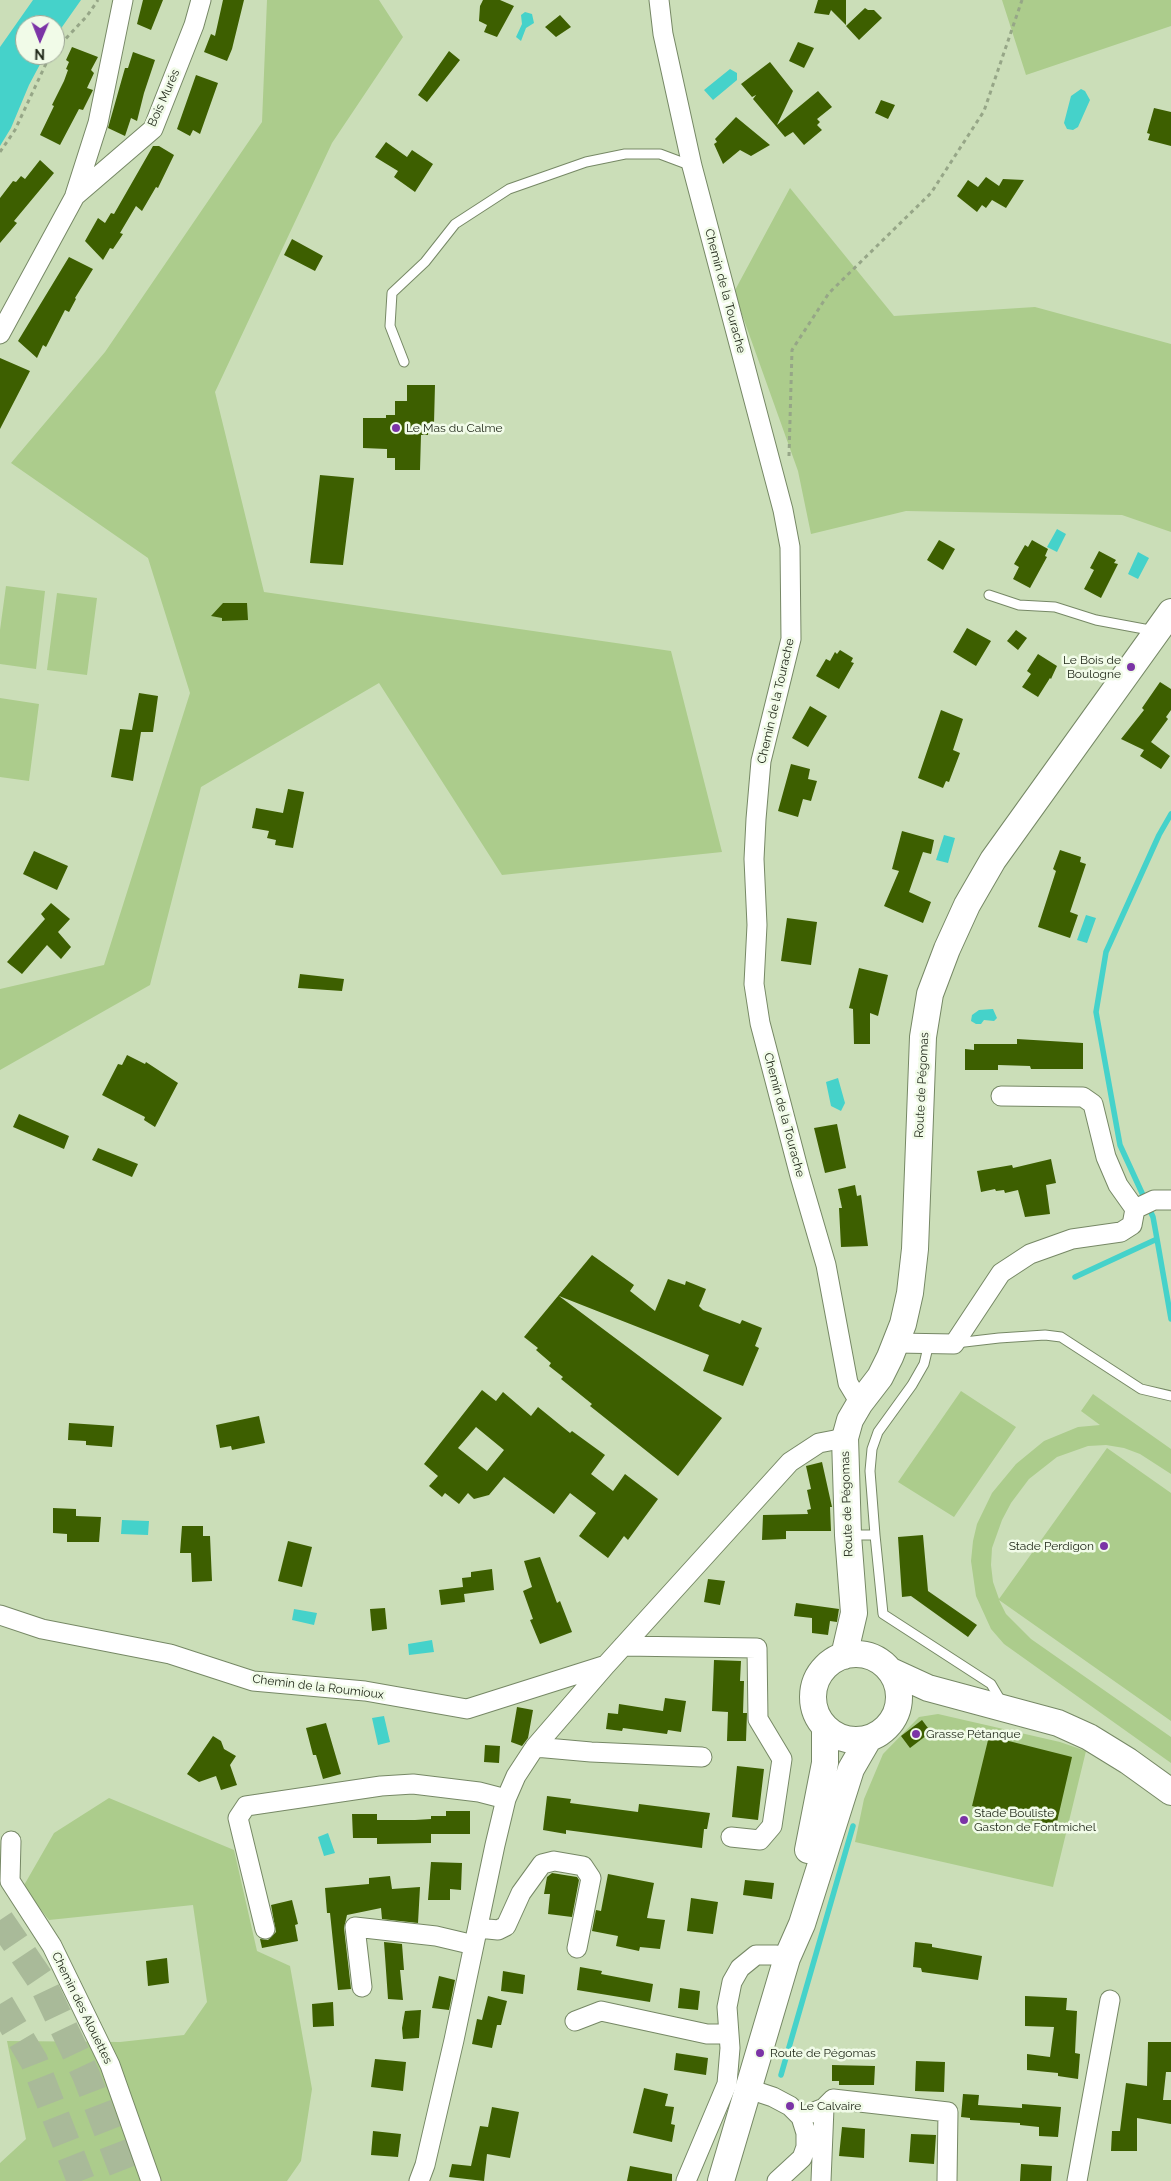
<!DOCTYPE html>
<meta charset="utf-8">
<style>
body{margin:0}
#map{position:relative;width:1171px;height:2181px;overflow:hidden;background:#cbdeb8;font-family:Raleway,sans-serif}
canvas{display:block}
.north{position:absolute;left:15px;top:15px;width:50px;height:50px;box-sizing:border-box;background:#f1fbe8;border:1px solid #9ea796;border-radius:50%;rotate:181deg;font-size:14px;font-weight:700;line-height:20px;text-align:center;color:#222a1b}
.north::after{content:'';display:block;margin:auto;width:18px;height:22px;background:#7b34a6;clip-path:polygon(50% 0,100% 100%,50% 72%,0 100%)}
</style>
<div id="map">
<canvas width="1171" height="2181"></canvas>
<div class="north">N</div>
</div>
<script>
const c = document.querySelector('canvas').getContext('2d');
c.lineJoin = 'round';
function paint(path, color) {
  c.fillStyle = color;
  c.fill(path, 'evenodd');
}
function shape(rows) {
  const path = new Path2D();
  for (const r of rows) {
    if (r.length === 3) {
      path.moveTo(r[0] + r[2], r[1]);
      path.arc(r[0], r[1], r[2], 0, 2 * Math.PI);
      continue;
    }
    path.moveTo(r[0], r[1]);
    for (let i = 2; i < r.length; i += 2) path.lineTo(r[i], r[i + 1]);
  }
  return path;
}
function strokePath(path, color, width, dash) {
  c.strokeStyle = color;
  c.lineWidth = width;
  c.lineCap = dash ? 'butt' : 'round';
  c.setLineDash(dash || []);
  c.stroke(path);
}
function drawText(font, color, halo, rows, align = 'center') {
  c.font = font + ' Raleway,sans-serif';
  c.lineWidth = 5;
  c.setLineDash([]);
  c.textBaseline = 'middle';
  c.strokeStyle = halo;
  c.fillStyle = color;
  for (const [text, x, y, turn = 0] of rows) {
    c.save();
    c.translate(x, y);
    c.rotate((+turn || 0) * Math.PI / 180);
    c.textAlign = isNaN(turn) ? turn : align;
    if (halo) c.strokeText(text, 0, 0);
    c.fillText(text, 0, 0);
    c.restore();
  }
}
paint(shape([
 [267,0,379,0,403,37,332,143,215,392,264,592,671,651,722,852,502,875,379,683,201,787,150,985,0,1070,0,989,104,965,190,693,148,558,11,463,105,352,262,122],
 [1002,0,1171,0,1171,26,1026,75],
 [790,188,894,316,1035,307,1171,344,1171,532,1122,515,906,511,811,534,798,471,734,292],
 [6,586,45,591,36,669,0,664,0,630],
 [57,593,97,598,87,675,47,670],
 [0,698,39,704,29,781,0,777],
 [961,1391,1016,1427,954,1517,898,1482],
 [1093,1394,1171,1449,1171,1474,1140,1454,1124,1448,1106,1445,1088,1446,1057,1457,1029,1479,1011,1503,1002,1520,992,1548,991,1565,993,1582,999,1599,1107,1448,1171,1493,1171,1721,999,1600,1006,1614,1031,1639,1171,1737,1171,1763,1004,1644,991,1629,976,1596,971,1561,973,1541,977,1524,992,1493,1016,1464,1044,1441,1078,1427,1100,1425,1081,1411],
 [938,1714,1060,1742,1086,1751,1053,1887,855,1842,864,1799,883,1754,919,1717],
 [109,1798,234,1850,257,1951,290,1966,312,2089,301,2161,287,2181,0,2181,0,2163,26,2139,7,2041,120,2042,184,2035,207,2002,193,1905,49,1920,23,1887,54,1833]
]), '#accc8c');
paint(shape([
 [33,0,81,0,55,37,55,25,25,25,25,55,45,55,29,85,11,128,0,146,0,47],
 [525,12,532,14,534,23,526,28,521,41,516,37,522,24,521,15],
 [730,69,737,73,737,80,713,100,704,90],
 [1081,89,1085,91,1090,100,1078,127,1073,130,1067,129,1064,123,1071,96],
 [1057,529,1066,534,1057,552,1047,547],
 [1138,552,1149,558,1138,579,1128,574],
 [944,835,955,838,948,863,936,860],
 [1086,915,1096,918,1087,943,1077,940],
 [993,1009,997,1018,994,1021,984,1020,981,1024,976,1024,971,1021,972,1015,979,1010],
 [838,1078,845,1103,841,1111,831,1106,826,1082],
 [122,1520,149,1521,148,1535,121,1534],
 [294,1609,317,1613,314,1625,292,1620],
 [432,1640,434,1652,409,1655,408,1644],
 [384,1716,390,1742,378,1745,372,1718],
 [328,1833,335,1853,324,1856,318,1837]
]), '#45d2ca');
strokePath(shape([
 [1157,1239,1171,1319],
 [1075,1277,1157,1239,1153,1217,1120,1145,1096,1012,1106,952,1159,835,1171,814],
 [781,2075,853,1826]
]), '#45d2ca', 5.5);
paint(shape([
 [143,0,163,0,151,30,137,24],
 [223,0,244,0,232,49,227,61,204,52,211,34,215,36],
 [483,0,500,0,514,6,497,37,484,32,487,25,479,21,480,6],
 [818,0,846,0,846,25,831,10,829,15,814,13],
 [865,8,868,10,874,10,882,18,859,40,846,26],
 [560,15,571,27,556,37,545,27],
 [798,42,814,48,804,68,789,61],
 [72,47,98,57,91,70,94,73,87,88,93,90,83,110,79,109,60,145,40,135,54,106,52,105,64,81,68,70,66,69,69,62,66,60],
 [449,51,460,60,427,102,418,95],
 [133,52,155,60,144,93,137,121,131,118,125,136,108,128,125,68,128,68],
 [770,62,793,91,777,125,818,91,832,107,817,119,820,122,817,125,822,130,804,145,793,132,785,137,753,99,756,95,752,97,741,84],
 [196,75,218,83,200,134,193,130,190,136,177,129],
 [881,100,895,105,888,119,875,113],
 [1154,108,1171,112,1171,146,1148,140,1150,134,1147,133],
 [736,117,770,145,751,156,740,150,723,164,714,144,717,142,715,139],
 [386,142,407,157,412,150,433,164,415,192,394,177,398,171,375,157],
 [153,146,159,146,174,155,158,188,156,187,142,211,136,206,120,233,123,234,113,249,110,248,103,260,85,241,98,218,105,223,111,213,114,214],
 [40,160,54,173,14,221,17,223,0,243,0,198,13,181,16,182,21,176,25,179],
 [986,177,999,186,1003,179,1024,180,1006,208,992,200,986,208,982,205,977,212,957,196,968,180,978,187],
 [292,239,323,256,315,271,284,255],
 [69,257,93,269,75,298,76,299,69,312,65,310,46,347,43,345,37,358,18,341],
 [0,358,30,371,0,429],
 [407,385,435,385,434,423,428,423,428,435,421,435,420,470,395,470,395,458,387,458,387,449,363,448,363,418,386,418,386,415,395,415,395,401,407,401],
 [320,475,354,478,343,565,310,563],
 [939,540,955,549,943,570,927,560],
 [1032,540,1048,549,1045,556,1047,557,1030,588,1013,579,1019,567,1014,564,1025,545,1028,547],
 [1099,551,1116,560,1114,563,1118,564,1101,598,1084,589,1094,570,1090,568],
 [223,603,247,603,248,620,222,621,222,618,211,616],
 [967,628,991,641,976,666,953,652],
 [1016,630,1027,638,1018,650,1007,641],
 [840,650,853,658,851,662,854,663,839,689,816,676,826,659,830,661,835,652,837,654],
 [1038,654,1057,666,1051,679,1050,678,1038,697,1022,687,1031,674,1027,671],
 [1160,682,1171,689,1171,710,1166,717,1168,719,1151,742,1170,756,1161,769,1140,756,1144,750,1121,739,1144,710,1142,708],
 [139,693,158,696,153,732,141,732,133,781,111,777,120,729,132,730],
 [810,706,827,716,808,747,792,738],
 [941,710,963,719,953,750,960,753,949,782,946,781,943,788,918,778],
 [791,764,810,769,808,779,817,781,811,801,803,799,798,817,778,811],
 [288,789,304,792,293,848,275,845,276,840,267,838,269,831,252,828,256,808,283,813],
 [902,831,934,840,931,854,923,852,909,892,931,902,923,923,884,906,899,871,892,869],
 [1060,850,1081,857,1080,862,1086,864,1070,912,1078,915,1070,938,1038,927,1056,871,1053,869],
 [34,851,68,866,57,890,23,874],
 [51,903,70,919,58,932,71,947,61,959,47,945,22,974,7,962,45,919,41,914],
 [787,918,817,922,811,965,781,961],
 [859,968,888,975,878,1016,870,1013,870,1044,854,1044,853,1009,849,1008],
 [300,974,344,979,342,991,298,988],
 [1017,1039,1083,1043,1083,1069,1031,1069,1030,1066,998,1065,998,1070,965,1070,965,1049,974,1050,974,1044,1017,1044],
 [127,1055,145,1064,146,1062,178,1083,155,1127,144,1120,145,1117,102,1095,118,1064,122,1065],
 [19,1114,69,1136,64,1149,13,1127],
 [837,1124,846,1168,825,1173,814,1128],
 [98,1148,138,1164,132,1177,92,1160],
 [1051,1159,1056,1183,1046,1185,1050,1214,1025,1217,1018,1190,1005,1193,1004,1190,996,1191,995,1189,981,1192,977,1171,1012,1165,1013,1168],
 [855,1185,857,1196,861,1195,868,1246,841,1247,839,1208,842,1208,838,1189],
 [592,1255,634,1285,630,1291,655,1311,668,1279,685,1285,686,1281,706,1289,699,1306,703,1310,740,1324,742,1320,762,1328,755,1346,759,1348,743,1386,703,1371,709,1355,559,1296,722,1418,678,1476,590,1406,592,1404,561,1379,563,1377,549,1366,551,1363,536,1350,538,1348,524,1337],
 [482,1390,496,1401,503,1392,531,1416,538,1407,570,1433,572,1431,605,1455,591,1474,613,1491,625,1474,658,1499,628,1540,624,1536,608,1558,579,1536,596,1513,570,1493,554,1514,504,1477,489,1495,474,1499,468,1493,459,1504,445,1493,442,1497,429,1486,438,1476,424,1464],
 [476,1427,504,1450,487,1471,458,1448],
 [259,1416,265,1443,232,1450,231,1446,220,1448,216,1425],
 [69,1423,114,1426,112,1447,86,1445,86,1441,68,1440],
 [822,1462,832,1507,830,1507,831,1531,786,1531,786,1539,762,1540,763,1515,808,1514,807,1510,811,1509,807,1490,811,1489,806,1466],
 [53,1508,76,1509,76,1516,101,1517,99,1542,67,1542,67,1534,53,1533],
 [182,1526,203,1526,203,1536,210,1536,212,1581,192,1582,191,1553,180,1553],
 [923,1535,928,1591,977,1625,968,1637,911,1596,902,1597,898,1537],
 [288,1541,312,1547,302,1587,278,1581],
 [540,1557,557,1603,560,1601,572,1632,540,1644,530,1620,533,1619,523,1591,532,1587,524,1561],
 [492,1569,494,1590,464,1594,465,1602,441,1605,439,1590,463,1587,462,1578,471,1577,471,1572],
 [708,1579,725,1581,720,1605,704,1602],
 [796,1603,839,1609,837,1622,830,1621,828,1635,812,1633,812,1618,794,1616],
 [385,1608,387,1629,372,1631,370,1609],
 [714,1660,741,1661,740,1681,744,1681,743,1713,747,1713,746,1741,727,1741,728,1712,712,1711],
 [665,1698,686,1701,681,1732,668,1730,667,1734,623,1728,622,1731,606,1729,608,1713,618,1714,619,1704,663,1711],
 [517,1707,533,1710,528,1738,522,1746,511,1742],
 [922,1720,931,1732,910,1748,901,1736],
 [326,1723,341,1774,323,1779,316,1755,313,1755,306,1728],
 [213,1736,221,1741,224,1749,236,1756,230,1765,237,1785,221,1790,216,1776,199,1782,187,1774],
 [989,1736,1072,1757,1056,1826,972,1806],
 [485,1745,500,1746,499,1763,484,1762],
 [737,1766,764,1769,758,1820,732,1817],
 [547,1796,571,1799,570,1803,638,1812,639,1804,710,1813,707,1829,704,1829,702,1848,566,1830,566,1834,543,1830],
 [446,1811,470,1811,470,1834,431,1834,431,1843,377,1844,377,1838,353,1838,352,1814,377,1814,377,1820,415,1820,431,1819,431,1816,446,1816],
 [431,1862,462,1863,461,1890,450,1889,450,1900,428,1900],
 [552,1873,577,1877,579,1880,572,1917,548,1914,550,1894,544,1894,547,1877],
 [608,1874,654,1883,647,1918,665,1920,660,1949,640,1947,639,1951,616,1946,618,1936,592,1931,596,1910,601,1911],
 [390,1876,392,1889,420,1887,418,1923,382,1919,381,1908,347,1915,344,1928,351,1989,338,1990,330,1913,327,1913,325,1888,369,1884,369,1878],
 [745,1880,774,1883,772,1899,743,1895],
 [691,1898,718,1902,713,1934,687,1931],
 [292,1900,298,1924,295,1925,298,1941,262,1948,260,1939,268,1940,276,1932,271,1905],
 [384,1942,402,1944,404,1970,400,1970,403,2000,388,1999],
 [915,1942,932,1944,932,1947,982,1956,978,1980,922,1972,921,1968,913,1967],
 [167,1958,169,1983,148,1986,146,1961],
 [580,1967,602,1971,601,1974,653,1984,650,2002,577,1990],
 [503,1971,525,1975,523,1994,501,1991],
 [439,1976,455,1980,449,2010,432,2008],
 [680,1988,700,1991,698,2010,678,2008],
 [488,1996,507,2001,501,2025,497,2025,492,2048,472,2044,477,2019,482,2020],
 [1025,1996,1067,1998,1066,2010,1077,2011,1075,2053,1080,2054,1078,2079,1058,2076,1058,2073,1027,2070,1027,2054,1050,2057,1054,2027,1025,2026],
 [333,2002,334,2026,313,2027,312,2004],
 [421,2010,419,2038,403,2039,402,2028,405,2011],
 [1148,2042,1171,2042,1171,2072,1166,2072,1163,2100,1171,2100,1171,2124,1137,2118,1137,2151,1111,2151,1112,2131,1120,2131,1126,2083,1147,2086],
 [676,2053,708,2058,706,2075,674,2070],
 [375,2059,406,2062,403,2091,371,2087],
 [916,2061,945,2062,944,2092,915,2091],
 [832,2065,875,2066,874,2085,839,2085,839,2081,832,2081],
 [644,2088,668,2094,665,2106,674,2107,671,2124,675,2125,672,2142,633,2133],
 [963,2094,979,2095,978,2105,1022,2108,1022,2104,1061,2107,1058,2137,1039,2136,1039,2127,1020,2125,1020,2123,970,2120,970,2118,961,2117],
 [492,2107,519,2112,510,2158,487,2154,484,2181,449,2177,452,2164,471,2166,480,2126,488,2127],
 [842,2127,865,2129,864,2158,839,2156],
 [373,2131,401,2134,398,2157,371,2155],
 [911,2134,936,2135,934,2164,909,2162],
 [1021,2164,1052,2166,1051,2181,1020,2181],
 [630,2166,672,2174,672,2181,627,2181]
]), '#3d5f00');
strokePath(shape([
 [0,1920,42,1982,86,2075,127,2181],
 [0,2004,34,2061,81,2181]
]), '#a9ba99', 28, [28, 14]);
const service = shape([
 [404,362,390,326,392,293,425,262,455,224,509,189,586,162,625,154,660,154,692,166],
 [989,595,1019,605,1055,607,1096,620,1155,631],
 [956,1343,999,1338,1045,1335,1061,1337,1141,1389,1171,1396],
 [851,1535,875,1535,883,1614,991,1684,1001,1701],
 [875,1535,870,1471,872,1449,878,1432,912,1385,924,1364,929,1343]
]);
const minor = shape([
 [659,0,663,34,692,166,783,510,790,547,791,639,761,761,756,819,754,859,757,925,754,984,760,1023,800,1176,826,1265,848,1383,860,1403],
 [75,195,98,123,123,0],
 [0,334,75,196,153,129,194,25,201,0],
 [1001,1096,1083,1097,1093,1104,1106,1157,1118,1185,1135,1209],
 [896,1343,954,1344,1001,1273,1030,1254,1072,1239,1121,1232,1132,1225,1135,1209,1154,1200,1171,1200],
 [0,1615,42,1629,170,1654,253,1681,365,1691,467,1709,606,1665],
 [623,1646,757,1648,758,1719,782,1759,772,1826,760,1840,731,1837],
 [535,1747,591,1752,702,1757],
 [11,1841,10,1881,52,1946,110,2065,151,2181],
 [478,1928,498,1930,506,1926,521,1893,542,1864,554,1861,583,1866,591,1878,577,1948],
 [265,1929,238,1818,246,1806,381,1786,413,1784,479,1792,506,1799],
 [362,1987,355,1927,436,1936,474,1945],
 [575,2021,601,2011,707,2034,729,2034],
 [749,2089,773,2097,790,2106,801,2117,806,2133,806,2147,802,2158,777,2181],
 [801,2117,824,2108,833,2099,948,2112,947,2181],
 [419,2181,425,2165,454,2040,495,1845,506,1799,516,1776,535,1747,606,1665,790,1462,819,1443,845,1438],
 [686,2181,727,2084,730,2048,727,2007,732,1982,740,1968,756,1955,776,1955,787,1958],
 [821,2181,824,2108],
 [1077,2181,1110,2000]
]);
const secondary = shape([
 [856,1697,43],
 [844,1656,854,1613,848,1535,845,1438,850,1420,860,1403,880,1377,890,1357,903,1324,910,1293,915,1249,923,1037,930,994,947,949,967,905,993,860,1171,612],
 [891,1671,928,1688,1058,1723,1089,1737,1128,1761,1171,1792],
 [808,1850,825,1763,825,1728],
 [721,2181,787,1958,802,1924,851,1769,869,1738]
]);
strokePath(service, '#768865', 11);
strokePath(minor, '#768865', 21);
strokePath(secondary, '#768865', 28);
strokePath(shape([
 [55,50,87,16,98,0],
 [0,152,15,130,50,55],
 [789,456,792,350,829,293,931,193,984,111,1022,0]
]), '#96a687', 3, [4, 4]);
strokePath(service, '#fff', 9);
strokePath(minor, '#fff', 19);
strokePath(secondary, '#fff', 26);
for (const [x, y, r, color] of [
 [396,428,5,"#7b34a6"],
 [1131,667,5,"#7b34a6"],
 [1104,1546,5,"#7b34a6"],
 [916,1734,5,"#7b34a6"],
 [964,1820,5,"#7b34a6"],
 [760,2053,5,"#7b34a6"],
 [790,2106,5,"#7b34a6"]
]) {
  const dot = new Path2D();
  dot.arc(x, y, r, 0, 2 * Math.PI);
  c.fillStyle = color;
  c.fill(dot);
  strokePath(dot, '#f1fbe8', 2);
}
drawText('12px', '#222a1b', '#f1fbe8', [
 ["Bois Murés",164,98,-66],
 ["Chemin de la Tourache",725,291,75],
 ["Chemin de la Tourache",776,701,-77],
 ["Route de Pégomas",922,1085,-87],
 ["Chemin de la Tourache",784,1115,75],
 ["Route de Pégomas",847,1504,-92],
 ["Chemin de la Roumioux",318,1687,7],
 ["Chemin des Alouettes",82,2008,64]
]);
drawText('12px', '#222a1b', '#f1fbe8', [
 ["Le Mas du Calme",406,428],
 ["Le Bois de",1121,660,"right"],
 ["Boulogne",1121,674,"right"],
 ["Stade Perdigon",1094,1546,"right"],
 ["Grasse Pétanque",926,1734],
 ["Stade Bouliste",974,1813],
 ["Gaston de Fontmichel",974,1827],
 ["Route de Pégomas",770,2053],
 ["Le Calvaire",800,2106]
], 'left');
</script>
